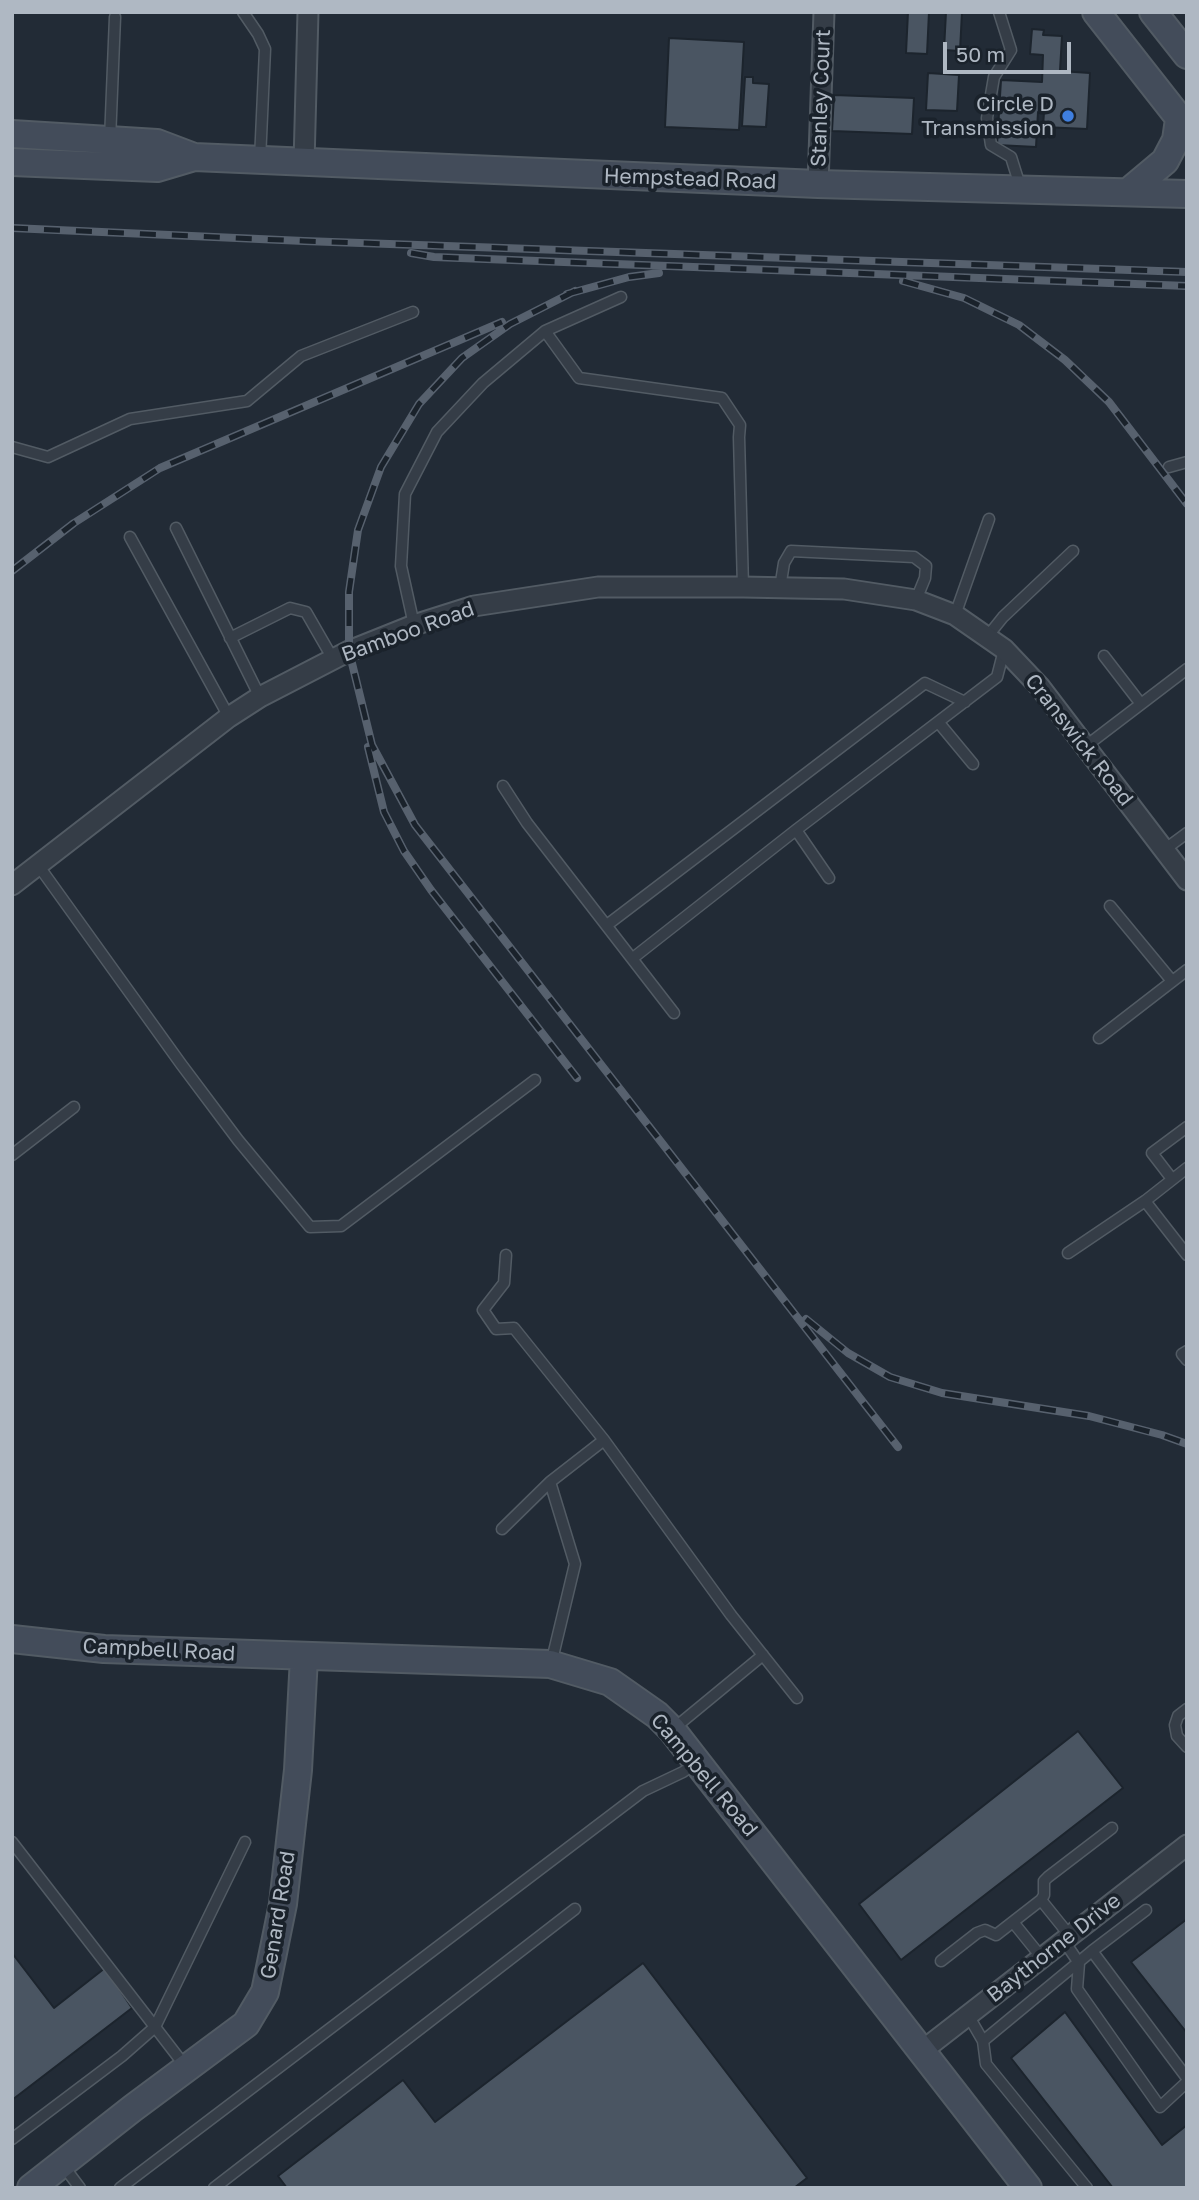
<!DOCTYPE html>
<style>
body{margin:0}
#map{position:relative;width:1199px;height:2200px;overflow:hidden;background:#222b36;font-family:"Golos Text",sans-serif}
canvas{display:block}
.frame{position:absolute;inset:0;border:14px solid #afb8c3;pointer-events:none}
.scale{position:absolute;left:943px;top:42px;width:128px;height:32px;box-sizing:border-box;border:4px solid #afb8c3;border-top:0;padding-left:9px;font-size:21px;line-height:24px;white-space:nowrap;color:#afb8c3;-webkit-text-stroke:5px #1a222b;paint-order:stroke}
</style>
<div id="map">
<canvas width="1199" height="2200"></canvas>
<div class="frame"></div>
<div class="scale">50 m</div>
</div>
<script>
const c = document.querySelector('canvas').getContext('2d');
c.lineJoin = 'round';
function paint(path, color) {
  c.fillStyle = color;
  c.fill(path, 'evenodd');
}
function shape(rows) {
  const path = new Path2D();
  for (const r of rows) {
    path.moveTo(r[0], r[1]);
    for (let i = 2; i < r.length; i += 2) path.lineTo(r[i], r[i + 1]);
  }
  return path;
}
function strokePath(path, color, width, dash) {
  c.strokeStyle = color;
  c.lineWidth = width;
  c.lineCap = dash ? 'butt' : 'round';
  c.setLineDash(dash || []);
  c.stroke(path);
}
function drawText(font, color, halo, rows, align = 'center') {
  c.font = font + ' "Golos Text",sans-serif';
  c.lineWidth = 7;
  c.setLineDash([]);
  c.textBaseline = 'middle';
  c.strokeStyle = halo;
  c.fillStyle = color;
  for (const [text, x, y, turn = 0] of rows) {
    c.save();
    c.translate(x, y);
    c.rotate((+turn || 0) * Math.PI / 180);
    c.textAlign = isNaN(turn) ? turn : align;
    if (halo) c.strokeText(text, 0, 0);
    c.fillText(text, 0, 0);
    c.restore();
  }
}
const building = shape([
 [908,12,929,12,927,54,906,53,908,12],
 [946,12,962,12,960,51,944,50,946,12],
 [1032,29,1044,30,1043,35,1062,36,1060,71,1090,73,1087,129,1043,127,1044,112,1038,112,1036,147,997,145,1001,80,1042,82,1043,55,1030,54,1032,29],
 [669,38,744,42,739,130,665,127,669,38],
 [928,73,959,75,957,111,926,110,928,73],
 [745,77,753,77,753,83,769,84,766,127,742,126,745,77],
 [834,95,914,98,912,134,832,131,834,95],
 [1078,1731,1123,1788,901,1960,859,1904,1078,1731],
 [1187,1919,1187,2033,1131,1962,1187,1919],
 [12,1953,54,2008,105,1968,132,2008,12,2100,12,1953],
 [643,1963,807,2178,794,2188,287,2188,278,2176,403,2080,435,2122,643,1963],
 [1065,2012,1162,2145,1187,2125,1187,2188,1113,2188,1011,2058,1065,2012]
]);
paint(building, '#4a5562');
strokePath(building, '#1c242d', 2);
const lane = shape([
 [243,12,258,34,265,49,260,160],
 [999,12,1011,50,994,77,987,118,991,145,1011,157,1021,189],
 [110,140,115,17],
 [545,331,579,378,722,398,740,425,739,437,743,587],
 [12,447,48,457,130,419,247,401,301,356,413,312],
 [1169,467,1187,462],
 [176,528,260,697],
 [130,537,229,717],
 [780,588,784,563,791,551,914,557,926,566,925,578,916,600],
 [955,615,989,519],
 [414,625,401,566,405,494,437,432,483,383,545,331,621,297],
 [987,637,1003,617,1073,551],
 [230,638,290,608,306,612,333,659],
 [1104,656,1141,704],
 [939,723,973,764],
 [1086,746,1187,669],
 [503,786,527,823,674,1013],
 [796,830,829,878],
 [1164,850,1187,833],
 [38,865,181,1064,238,1140,310,1227,341,1226,535,1080],
 [1110,906,1172,981],
 [607,925,925,683,965,702],
 [633,958,796,830,997,677,1004,650],
 [1099,1038,1187,970],
 [12,1155,74,1107],
 [1172,1179,1152,1153,1187,1127],
 [1145,1201,1187,1255],
 [1068,1253,1145,1201,1187,1168],
 [506,1255,504,1283,483,1310,496,1329,514,1328,604,1440,731,1615,797,1698],
 [1187,1351,1182,1354,1187,1360],
 [550,1482,575,1564,551,1664],
 [502,1529,550,1482,604,1440],
 [1187,1709,1178,1716,1175,1725,1177,1736,1187,1747],
 [672,1730,763,1655],
 [12,1842,155,2027,122,2056,12,2139],
 [1041,1900,1070,1936],
 [1013,1922,1042,1958],
 [1064,1941,1079,1963,1077,1989,1160,2107,1187,2082],
 [1092,1951,1187,2078],
 [941,1961,977,1933,985,1930,996,1935,1041,1900,1044,1895,1044,1881,1048,1877,1112,1828],
 [968,2015,983,2041,986,2064,1087,2188],
 [983,2041,1092,1951,1146,1910],
 [185,2066,155,2027,245,1842],
 [62,2164,80,2188],
 [120,2188,643,1791,683,1772,696,1763],
 [214,2188,575,1909]
]);
const street = shape([
 [304,163,308,12],
 [818,184,824,12],
 [12,885,229,717,260,697,349,651,414,625,474,606,598,587,743,587,844,589,916,600,955,615,1004,649,1040,687,1187,880],
 [922,2051,1187,1845]
]);
const secondary = shape([
 [1096,12,1187,128],
 [1153,12,1187,55],
 [12,134,157,143,194,157,818,184,1187,194],
 [12,162,157,168,194,157],
 [1128,192,1165,161,1176,140,1179,119],
 [12,1639,104,1649,550,1664,610,1682,657,1715,672,1730,1028,2188],
 [31,2188,133,2108,246,2024,265,1992,283,1904,298,1770,304,1657]
]);
strokePath(lane, '#525b64', 13);
strokePath(street, '#525b64', 23);
strokePath(secondary, '#525b64', 30);
strokePath(lane, '#353d47', 10);
strokePath(street, '#353d47', 19);
strokePath(secondary, '#434c5a', 26);
const rail = shape([
 [12,228,304,241,1187,272],
 [411,253,434,257,1187,286],
 [903,281,964,298,1019,325,1065,360,1109,402,1187,504],
 [575,291,510,324,462,358,419,404,381,467,358,530,349,592,349,651,372,745,415,825,898,1447],
 [567,294,629,277,659,273],
 [12,571,74,523,160,468,502,322],
 [368,747,384,812,404,851,431,890,577,1078],
 [806,1319,848,1353,890,1377,942,1393,1089,1416,1162,1435,1187,1444]
]);
strokePath(rail, '#57616e', 8);
strokePath(rail, '#1a222b', 5, [16]);
for (const [x, y, r, color] of [
 [1068,116,7,"#3f7fe0"]
]) {
  const dot = new Path2D();
  dot.arc(x, y, r, 0, 2 * Math.PI);
  c.fillStyle = color;
  c.fill(dot);
  strokePath(dot, '#1a222b', 2.5);
}
drawText('21px', '#afb8c3', '#1a222b', [
 ["Stanley Court",821,98,-88],
 ["Hempstead Road",690,179,2],
 ["Bamboo Road",408,632,-20],
 ["Cranswick Road",1079,740,52],
 ["Campbell Road",159,1650,3],
 ["Campbell Road",704,1775,50],
 ["Genard Road",278,1915,-81],
 ["Baythorne Drive",1054,1948,-38]
]);
drawText('21px', '#afb8c3', '#1a222b', [
 ["Circle D",1054,104],
 ["Transmission",1054,128]
], 'right');
</script>
